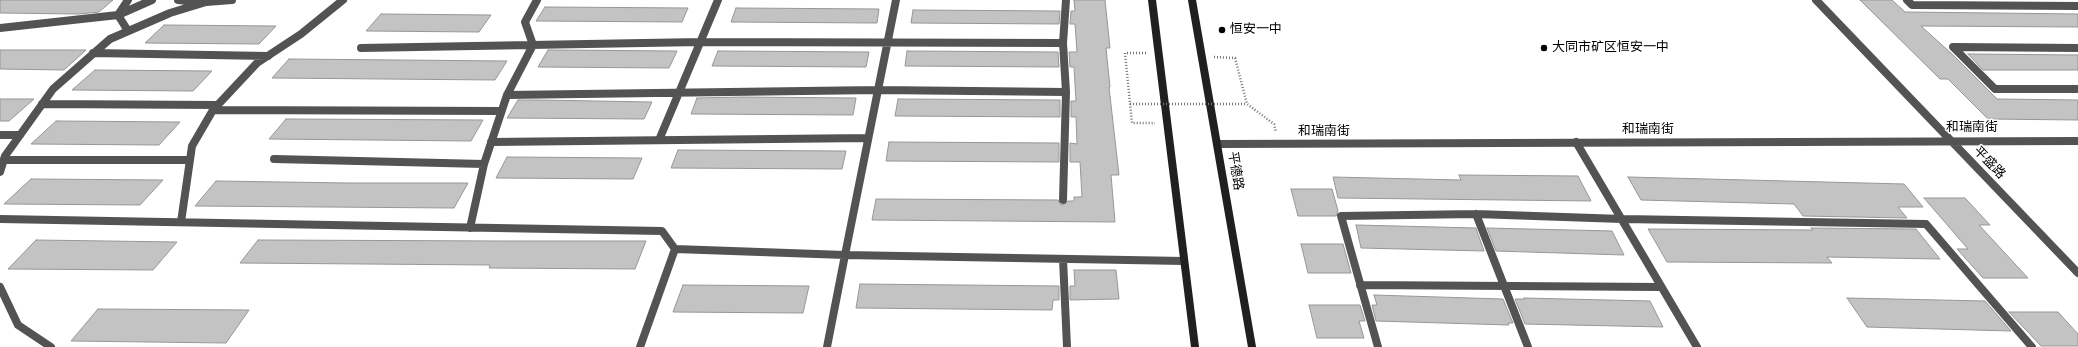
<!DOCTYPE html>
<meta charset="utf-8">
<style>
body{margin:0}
canvas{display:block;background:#fff}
</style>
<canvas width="2078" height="347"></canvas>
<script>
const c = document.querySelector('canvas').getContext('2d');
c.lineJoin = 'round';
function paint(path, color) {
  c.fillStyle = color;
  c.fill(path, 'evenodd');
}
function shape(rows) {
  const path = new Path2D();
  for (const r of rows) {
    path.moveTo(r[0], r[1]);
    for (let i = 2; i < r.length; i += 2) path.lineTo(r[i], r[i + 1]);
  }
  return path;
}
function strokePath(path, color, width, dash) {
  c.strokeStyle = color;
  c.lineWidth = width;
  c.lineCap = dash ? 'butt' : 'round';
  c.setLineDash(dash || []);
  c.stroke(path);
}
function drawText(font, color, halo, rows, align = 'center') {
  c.font = font + ' "Roboto Condensed","Noto Sans SC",sans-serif';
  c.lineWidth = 3;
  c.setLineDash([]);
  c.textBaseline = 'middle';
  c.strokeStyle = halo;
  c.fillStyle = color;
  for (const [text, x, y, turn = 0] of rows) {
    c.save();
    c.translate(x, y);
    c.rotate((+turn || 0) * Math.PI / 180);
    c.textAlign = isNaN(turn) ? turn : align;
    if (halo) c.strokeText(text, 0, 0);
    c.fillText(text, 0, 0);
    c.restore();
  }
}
const building = shape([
 [0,0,113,0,99,12,79,14,0,13,0,0],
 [1074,0,1105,0,1110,48,1106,48,1110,87,1109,87,1119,175,1111,175,1115,222,872,220,876,199,1058,200,1060,204,1063,205,1068,201,1074,201,1074,197,1082,197,1080,162,1070,162,1070,143,1077,144,1076,117,1071,117,1071,101,1076,101,1074,67,1070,67,1069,52,1077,52,1075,24,1070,24,1071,11,1075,11,1074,0],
 [1860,0,1892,0,1905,12,2078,14,2078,27,1921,26,1952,54,1997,99,2078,100,2078,120,1988,119,1948,79,1940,79,1860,0],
 [545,7,688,8,682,22,536,21,545,7],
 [736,8,879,9,877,23,731,22,736,8],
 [913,10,1060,11,1059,24,911,23,913,10],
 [381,14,491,15,479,32,366,31,381,14],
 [164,25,276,26,259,44,145,43,164,25],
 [0,50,86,50,64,70,0,69,0,50],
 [548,50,554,50,677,51,669,68,538,67,548,50],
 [718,51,869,52,866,67,712,66,718,51],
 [907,51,1058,52,1059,67,905,66,907,51],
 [1968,54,2078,55,2078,70,1983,70,1968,54],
 [289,59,507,61,495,80,272,78,289,59],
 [95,70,212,71,193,91,72,90,95,70],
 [697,98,742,97,856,98,853,115,691,114,697,98],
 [0,99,34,99,9,121,0,121,0,99],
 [898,99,1060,100,1060,117,895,116,898,99],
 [518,100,539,100,652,102,644,119,507,118,518,100],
 [286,119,483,120,471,141,269,139,286,119],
 [56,121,180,122,159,145,31,144,56,121],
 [889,142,1059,143,1059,162,886,161,889,142],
 [678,150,846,151,842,169,671,168,678,150],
 [507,157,642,158,633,179,496,178,507,157],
 [1459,175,1578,176,1591,201,1338,198,1333,177,1461,180,1459,175],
 [1628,177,1904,184,1923,207,1898,207,1907,218,1803,216,1794,204,1641,200,1628,177],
 [31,179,163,180,140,205,4,204,31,179],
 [216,181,349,183,468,183,454,208,195,206,216,181],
 [1291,189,1332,189,1338,211,1336,216,1298,216,1291,189],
 [1924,198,1965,198,1990,225,1979,225,2028,278,1983,278,1957,249,1968,249,1924,198],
 [1356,225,1476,228,1484,251,1361,248,1356,225],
 [1487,228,1612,231,1624,255,1496,251,1487,228],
 [1811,228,1916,229,1940,259,1827,257,1832,263,1667,262,1648,229,1813,230,1811,228],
 [36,240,177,242,153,270,8,269,36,240],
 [258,240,503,241,646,241,635,269,489,268,490,265,240,263,258,240],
 [1301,244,1343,244,1351,273,1308,273,1301,244],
 [1074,270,1116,270,1119,299,1070,300,1070,286,1075,286,1074,270],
 [860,284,1059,286,1059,300,1053,300,1052,310,856,308,860,284],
 [683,285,809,286,803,313,673,312,683,285],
 [1374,295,1503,299,1513,323,1508,323,1509,325,1376,321,1372,305,1377,305,1374,295],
 [1524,298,1650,301,1663,327,1525,324,1515,299,1525,299,1524,298],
 [1847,298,1985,301,2011,331,1867,327,1847,298],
 [1309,305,1360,305,1365,321,1359,321,1364,338,1317,338,1309,305],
 [98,309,249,310,226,343,71,341,98,309],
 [2009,312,2058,312,2078,334,2078,346,2041,346,2009,312]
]);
paint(building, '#c3c3c3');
strokePath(building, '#979797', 1);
strokePath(shape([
 [1146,53,1125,53,1132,123,1155,123],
 [1214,57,1235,58,1247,104,1274,124,1276,132]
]), '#757575', 2.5, [1, 2]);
strokePath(shape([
 [128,0,118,15,128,31],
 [178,0,199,2],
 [896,0,845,255,1184,261],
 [1907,0,1912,5,2078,6],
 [0,28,118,15,152,0],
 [361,48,700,42,1063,43],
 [2078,48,1953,47,1995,89,2078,89],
 [93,53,268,56],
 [507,95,878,90,1066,92],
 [42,104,218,105],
 [213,110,501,111],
 [0,135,20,135],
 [659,140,718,0],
 [491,142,868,138],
 [1576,142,1697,347],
 [274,159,484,164],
 [4,160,190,160],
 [0,172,5,156,53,89,110,39,170,13,206,2,232,0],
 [1063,200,1066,92,1063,43,1066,0],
 [1476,214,1528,347],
 [0,219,662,231,675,249,845,255,827,347],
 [181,222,192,146,213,110,257,63,301,34,343,0],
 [470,228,484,164,507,95,533,45,525,22,537,0],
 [1063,259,1067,347],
 [1360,285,1661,287],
 [0,287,18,325,51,347],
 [640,347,675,249],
 [1378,347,1341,216,1476,214,1622,219,1926,224,2032,347]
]), '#535353', 8);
strokePath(shape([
 [1816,0,2078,273],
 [1218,144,2078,141]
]), '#535353', 8);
strokePath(shape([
 [1152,0,1195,347],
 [1192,0,1252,347]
]), '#202020', 8);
strokePath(shape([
 [1130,104,1247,104]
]), '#757575', 2.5, [1, 2]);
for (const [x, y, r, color] of [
 [1222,30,4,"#000"],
 [1544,48,4,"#000"]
]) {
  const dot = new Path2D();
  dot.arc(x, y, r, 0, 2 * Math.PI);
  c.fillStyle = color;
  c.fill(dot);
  strokePath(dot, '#fff', 1.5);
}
drawText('13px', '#000', '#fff', [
 ["恒安一中",1230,30],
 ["大同市矿区恒安一中",1552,48]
], 'left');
drawText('13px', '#000', '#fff', [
 ["和瑞南街",1972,128],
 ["和瑞南街",1648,130],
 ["和瑞南街",1324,132],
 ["平盛路",1989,163,46],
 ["平德路",1235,171,81]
]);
</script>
